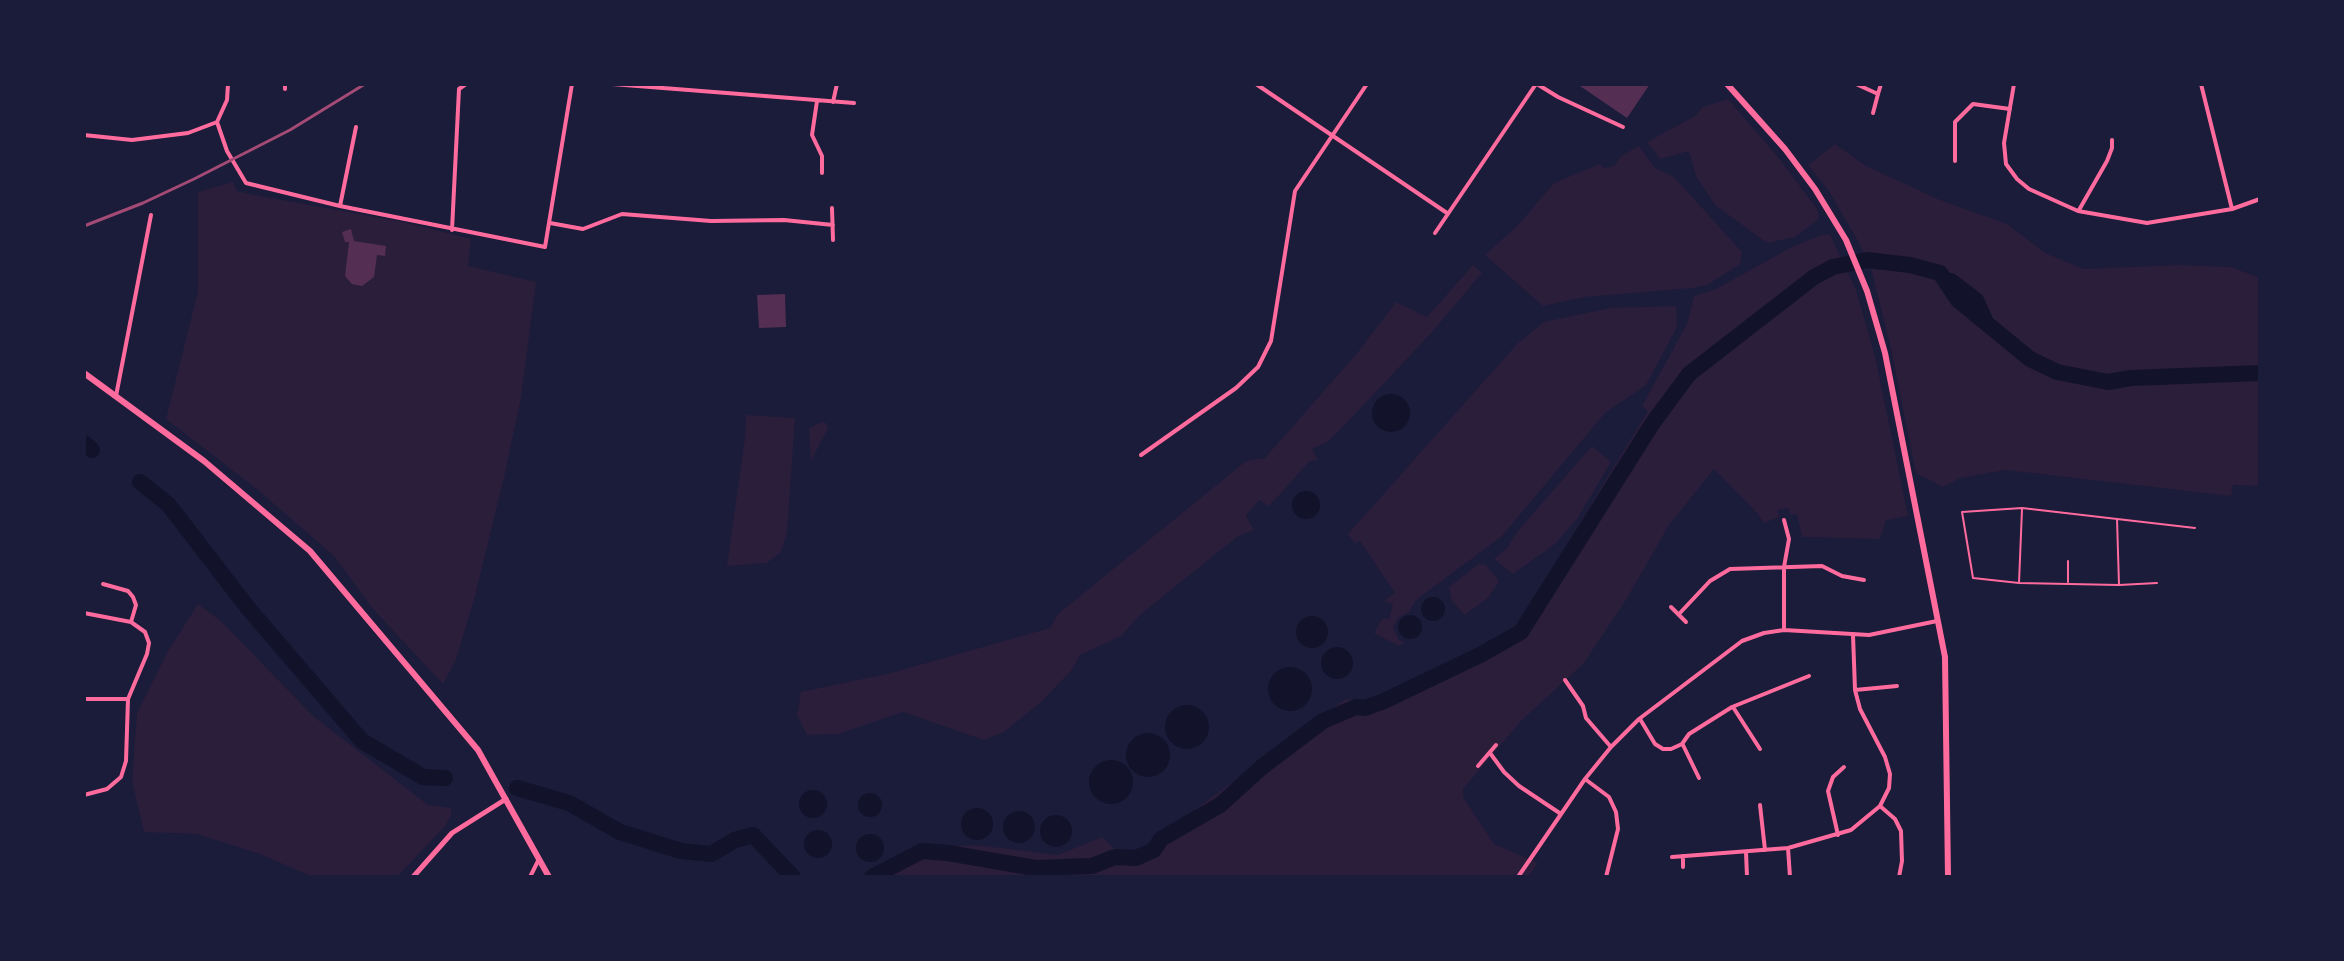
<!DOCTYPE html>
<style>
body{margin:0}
#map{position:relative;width:2344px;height:961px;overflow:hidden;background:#1b1b3a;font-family:"Exo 2",sans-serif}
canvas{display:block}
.frame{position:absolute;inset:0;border:86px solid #1b1b3a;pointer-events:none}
</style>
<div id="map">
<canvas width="2344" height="961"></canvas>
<div class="frame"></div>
</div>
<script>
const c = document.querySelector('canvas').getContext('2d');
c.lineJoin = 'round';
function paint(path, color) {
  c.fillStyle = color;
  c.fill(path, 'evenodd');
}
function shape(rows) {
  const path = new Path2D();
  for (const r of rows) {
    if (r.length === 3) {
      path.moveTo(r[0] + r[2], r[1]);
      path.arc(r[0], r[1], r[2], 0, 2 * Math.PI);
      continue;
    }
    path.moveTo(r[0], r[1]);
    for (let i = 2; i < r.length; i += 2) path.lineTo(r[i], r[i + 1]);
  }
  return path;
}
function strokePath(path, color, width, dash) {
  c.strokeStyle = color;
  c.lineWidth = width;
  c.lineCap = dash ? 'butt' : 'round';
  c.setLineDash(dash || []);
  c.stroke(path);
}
paint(shape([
 [1728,99,1778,157,1817,209,1819,219,1795,237,1767,243,1715,205,1696,176,1689,151,1660,159,1647,142,1695,116,1703,107],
 [1835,144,1866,166,1940,200,2007,224,2045,253,2084,269,2179,265,2231,267,2260,278,2260,486,2233,485,2231,496,2006,470,1960,478,1943,487,1916,473,1891,349,1872,272,1859,243,1829,191,1808,165],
 [1639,146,1655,168,1674,177,1742,252,1740,264,1707,285,1693,288,1585,297,1543,306,1485,255,1520,223,1554,183,1600,164,1604,168,1614,166,1621,156],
 [233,182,237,191,254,195,403,222,471,239,468,266,536,282,521,398,505,473,475,596,456,660,443,684,373,609,334,556,258,490,166,419,198,291,198,192],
 [1830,234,1856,290,1875,356,1908,516,1886,520,1880,539,1802,537,1797,514,1790,515,1788,508,1778,510,1779,517,1764,523,1758,514,1714,469,1669,525,1627,598,1583,664,1522,720,1463,789,1463,797,1494,844,1538,863,1528,877,860,877,909,849,976,845,1058,855,1102,837,1127,860,1345,699,1373,701,1506,634,1521,619,1648,411,1642,406,1687,324,1694,296,1716,289,1792,247,1821,235],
 [1473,265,1482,273,1433,331,1340,430,1327,442,1312,449,1318,460,1310,461,1269,506,1259,500,1246,516,1254,530,1238,536,1141,614,1121,636,1080,655,1071,671,1040,703,1004,732,984,740,903,712,838,734,807,735,797,715,801,692,891,673,1050,628,1058,614,1246,461,1265,458,1358,352,1396,302,1427,317],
 [1676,306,1677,327,1646,385,1605,413,1502,536,1416,600,1409,612,1398,618,1393,627,1399,640,1405,642,1399,646,1374,633,1382,619,1389,619,1393,604,1384,601,1395,593,1360,541,1355,543,1348,534,1518,343,1544,322,1610,308],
 [746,415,795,418,787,532,781,552,767,563,727,566,745,438],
 [822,422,826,423,828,428,811,461,809,428],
 [1592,446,1611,462,1577,519,1555,544,1513,574,1494,559,1508,547,1517,532],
 [1479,564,1486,565,1499,581,1489,597,1465,615,1452,601,1449,587],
 [198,604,222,622,313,716,428,805,451,808,451,815,445,826,397,877,313,877,260,854,197,834,144,832,132,781,137,713,168,651]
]), '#2a1e3b');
paint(shape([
 [1391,413,19],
 [1306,505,14],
 [1433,609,12],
 [1410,627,12],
 [1312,632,16],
 [1337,663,16],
 [1290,689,22],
 [1187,727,22],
 [1148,755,22],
 [1111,782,22],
 [813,804,14],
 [870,805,12],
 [977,824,16],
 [1019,827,16],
 [1056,831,16],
 [818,844,14],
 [870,848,14]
]), '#12122b');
strokePath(shape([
 [1951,281,1976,300,1985,320],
 [84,443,92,450],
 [140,482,168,504,248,608,362,741,423,777,445,778],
 [517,788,569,803,620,832,681,851,711,854,735,840,753,835,793,877],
 [872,877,922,851,948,853,1035,868,1092,866,1115,857,1136,858,1154,850,1161,839,1220,805,1262,767,1323,721,1356,707,1365,708,1384,701,1480,655,1521,632,1652,424,1689,374,1814,277,1833,267,1867,260,1910,265,1940,273,1958,300,2030,359,2057,372,2108,382,2131,378,2260,373]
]), '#12122b', 16);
paint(shape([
 [1577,84,1650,84,1627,118],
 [351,229,354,241,386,246,385,256,377,255,374,277,362,286,352,284,345,276,349,242,345,242,342,232],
 [785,294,786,327,759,328,757,295]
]), '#542f53');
strokePath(shape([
 [2117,519,2119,585,2157,583],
 [2068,582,2068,561],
 [2019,583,2022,509],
 [2119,585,2019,583,1973,578,1962,512,2022,508,2195,528]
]), '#ff6b9d', 2);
strokePath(shape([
 [285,84,285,89],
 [612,84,854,103],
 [1256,84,1447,213],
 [1537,84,1558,97,1623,127],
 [1856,84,1878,94,1881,84],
 [2014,84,2004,143,2006,164,2017,179,2029,189,2078,211,2147,223,2232,209,2260,199],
 [2201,84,2232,209],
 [817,101,812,135,822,156,822,173],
 [833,102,837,84],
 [1873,113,1878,94],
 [217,122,227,151,246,183,340,206,545,247,572,84],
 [217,122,227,100,228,84],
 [84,135,132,140,188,133,217,122],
 [1955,161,1955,122,1973,104,2010,109],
 [340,206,356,127],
 [832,208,833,240],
 [2079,210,2107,161,2112,148,2112,140],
 [550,223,583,229,622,214,711,221,784,220,833,225],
 [452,230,459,89,466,84],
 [1435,233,1536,84],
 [116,396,151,215],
 [1141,455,1236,388,1258,367,1271,341,1295,191,1367,84],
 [1784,520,1789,539,1784,567,1784,630],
 [103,584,128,591,133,597,136,605,131,622],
 [1671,607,1686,622],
 [84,613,131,622,145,632,149,643,147,654,128,699,126,761,121,777,107,789,84,795],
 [1679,614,1710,581,1730,569,1822,566,1842,576,1864,580],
 [1565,680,1583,706,1586,718,1611,747],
 [1855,690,1897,686],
 [84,699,128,699],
 [1733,707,1760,749],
 [1640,719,1655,744,1663,749,1671,749,1682,744,1689,734,1732,707,1809,676],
 [1683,745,1699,778],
 [1490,753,1504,772,1519,786,1561,814],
 [1478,766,1496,745],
 [1585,779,1609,797,1616,812,1618,829,1606,877],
 [1760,805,1765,850],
 [1880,806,1895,819,1901,831,1902,861,1899,877],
 [1838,835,1828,791,1833,777,1844,767],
 [1788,848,1790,877],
 [1746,852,1747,877],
 [1683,856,1683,867],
 [1672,857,1788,848,1851,830,1880,806,1889,788,1890,774,1885,757,1860,709,1855,690,1853,635],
 [530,877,539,859],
 [1518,877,1585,779,1611,747,1639,719,1742,641,1764,633,1784,630,1869,635,1937,621]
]), '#ff6b9d', 4);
strokePath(shape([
 [413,877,452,833,506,799]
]), '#ff6b9d', 5);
strokePath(shape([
 [84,373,204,461,310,551,478,750,549,877]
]), '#ff6b9d', 6);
strokePath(shape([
 [1727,84,1785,149,1815,189,1846,240,1867,291,1885,353,1945,657,1948,877]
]), '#ff6b9d', 6);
strokePath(shape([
 [84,226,143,203,194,179,290,130,365,84]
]), '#a44b75', 3);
</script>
